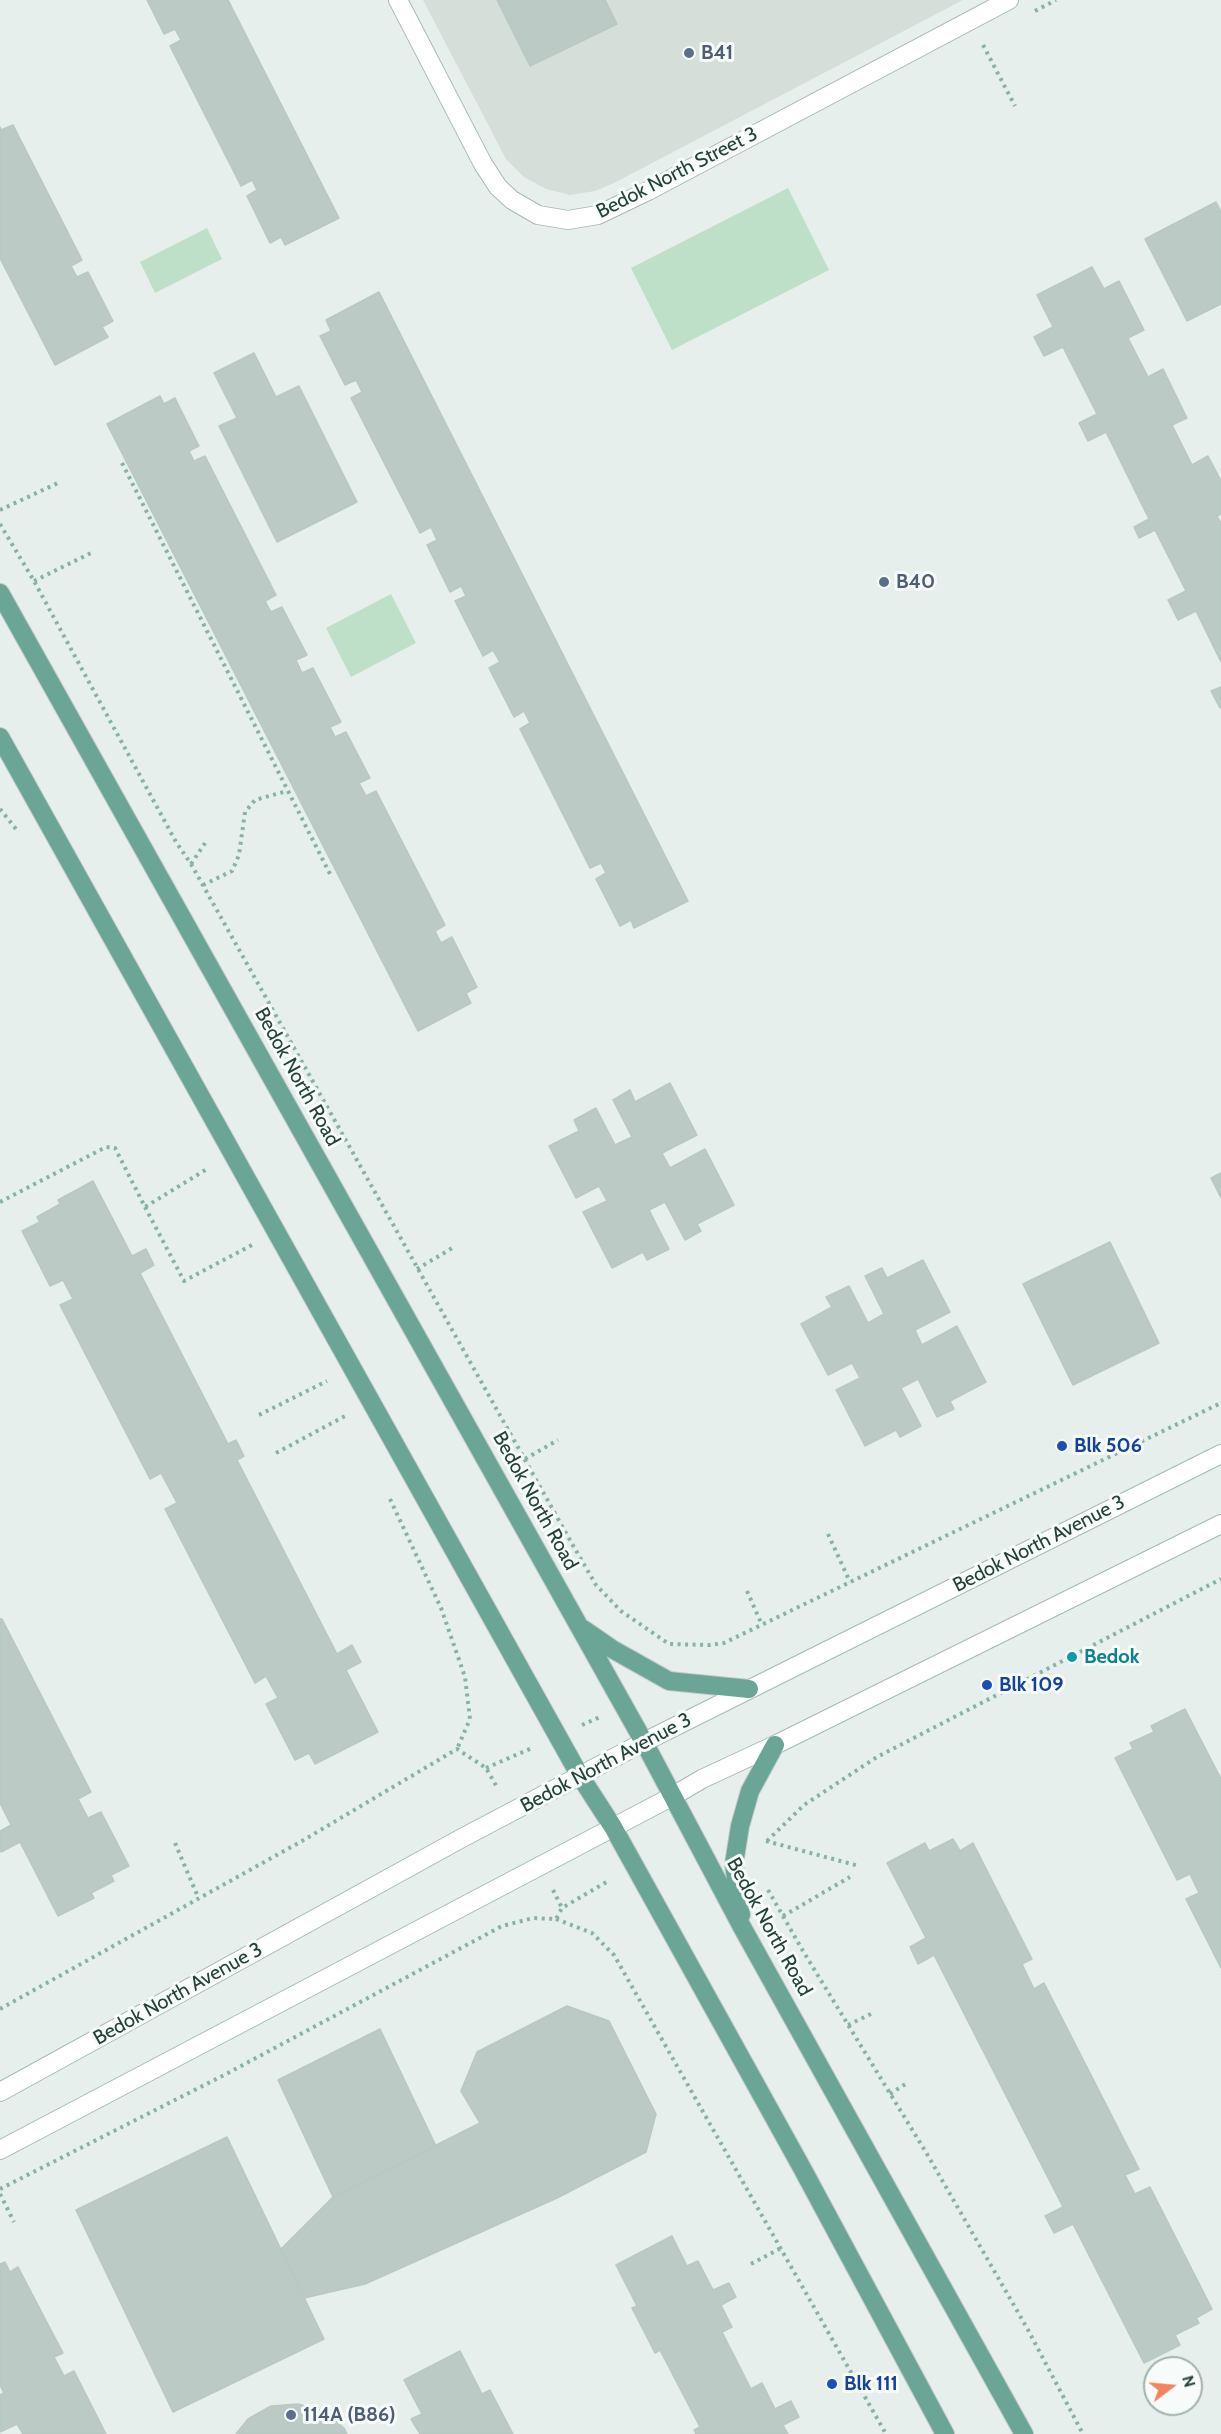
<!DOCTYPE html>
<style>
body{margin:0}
#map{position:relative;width:1221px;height:2434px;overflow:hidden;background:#e6efeb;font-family:Cabin,sans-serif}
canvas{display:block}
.north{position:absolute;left:1143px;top:2356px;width:60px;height:60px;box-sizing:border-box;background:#f7fbf9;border:2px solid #a3b1ad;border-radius:50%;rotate:74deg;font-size:16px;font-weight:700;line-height:24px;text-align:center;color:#24423a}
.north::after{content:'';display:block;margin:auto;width:21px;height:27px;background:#f4845f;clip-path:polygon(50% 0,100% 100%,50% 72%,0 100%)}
</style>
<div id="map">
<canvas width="1221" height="2434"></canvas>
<div class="north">N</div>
</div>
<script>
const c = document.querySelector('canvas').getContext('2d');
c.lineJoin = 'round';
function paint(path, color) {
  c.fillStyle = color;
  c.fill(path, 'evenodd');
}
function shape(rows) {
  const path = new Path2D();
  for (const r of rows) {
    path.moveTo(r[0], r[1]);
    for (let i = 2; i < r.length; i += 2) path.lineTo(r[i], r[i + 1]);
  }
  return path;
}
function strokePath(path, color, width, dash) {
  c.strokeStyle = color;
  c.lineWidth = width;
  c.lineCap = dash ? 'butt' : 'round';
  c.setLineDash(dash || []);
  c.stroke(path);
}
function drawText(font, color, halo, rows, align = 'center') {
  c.font = font + ' Cabin,sans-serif';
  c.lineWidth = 6;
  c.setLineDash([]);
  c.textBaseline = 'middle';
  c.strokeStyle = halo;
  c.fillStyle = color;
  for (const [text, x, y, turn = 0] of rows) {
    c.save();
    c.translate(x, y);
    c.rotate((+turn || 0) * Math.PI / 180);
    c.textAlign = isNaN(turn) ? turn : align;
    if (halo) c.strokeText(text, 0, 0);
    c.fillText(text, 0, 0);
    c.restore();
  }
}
paint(shape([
 [423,0,963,0,614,183,595,191,570,195,546,189,524,177,506,159]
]), '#d4dfda');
paint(shape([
 [788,188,829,270,672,350,631,268],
 [207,228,222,259,155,293,140,262],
 [391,594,416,643,351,677,326,628]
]), '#bfe0c8');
const building = shape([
 [147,0,228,0,339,218,285,245,281,237,270,243,247,196,257,190,252,180,241,186,170,46,181,40,175,29,164,34,147,0],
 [497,0,605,0,617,24,530,66,497,0],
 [13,125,82,260,71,266,77,277,88,272,113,321,102,327,108,337,55,365,0,258,0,127,1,130,13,125],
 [1216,202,1221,212,1221,304,1187,321,1145,239,1216,202],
 [1092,267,1104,289,1119,281,1144,330,1128,338,1148,377,1163,369,1187,418,1172,425,1192,465,1208,456,1221,481,1221,514,1217,516,1221,523,1221,662,1196,611,1178,620,1168,600,1186,591,1155,530,1139,538,1134,527,1149,519,1106,432,1088,441,1079,423,1097,414,1063,347,1044,356,1034,337,1053,327,1037,295,1092,267],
 [379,292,688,901,634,928,631,920,620,926,596,879,606,873,601,863,590,868,520,729,530,723,524,711,514,717,489,668,500,662,493,650,483,656,455,601,466,596,461,586,450,592,427,545,437,540,431,527,420,533,351,398,362,392,356,380,345,385,320,336,331,331,326,320,379,292],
 [254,353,276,397,299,386,357,502,277,542,219,426,237,418,214,373,254,353],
 [160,396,164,404,175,398,199,446,189,451,194,461,205,456,276,595,265,601,271,612,282,607,307,655,296,660,302,673,313,668,341,722,330,727,335,737,346,732,370,778,359,783,366,796,376,791,445,925,435,931,441,943,452,937,477,987,466,993,471,1003,418,1031,107,424,160,396],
 [1221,687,1221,707,1220,708,1211,691,1221,687],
 [670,1083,697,1135,662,1153,670,1168,705,1149,734,1205,697,1224,701,1231,685,1240,665,1202,649,1210,669,1249,647,1260,643,1252,612,1268,583,1212,607,1201,599,1186,576,1198,549,1146,579,1131,574,1120,596,1108,615,1145,632,1137,613,1100,630,1090,635,1102,670,1083],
 [1221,1173,1221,1198,1211,1178,1221,1173],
 [93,1181,132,1256,146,1249,154,1265,140,1273,228,1444,236,1440,244,1456,237,1460,337,1654,352,1645,361,1662,346,1670,378,1732,315,1764,309,1753,295,1760,266,1704,278,1698,266,1676,255,1683,165,1509,177,1503,161,1473,150,1479,60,1305,73,1299,63,1280,50,1286,22,1231,40,1222,37,1217,60,1204,58,1200,93,1181],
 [1110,1242,1159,1343,1073,1385,1023,1284,1110,1242],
 [923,1260,950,1312,915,1330,922,1345,957,1326,986,1382,950,1401,954,1409,937,1417,918,1379,901,1388,921,1426,900,1437,896,1430,865,1446,836,1390,860,1378,852,1363,828,1375,801,1324,832,1307,826,1297,849,1286,868,1323,884,1314,865,1276,882,1268,887,1278,923,1260],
 [0,1619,2,1619,91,1792,78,1799,88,1818,101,1812,129,1866,111,1875,114,1881,91,1893,94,1898,58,1916,20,1842,1,1852,0,1849,0,1831,11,1825,0,1803,0,1619],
 [1185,1709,1221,1779,1221,1968,1186,1899,1199,1893,1190,1874,1177,1880,1115,1758,1133,1749,1130,1743,1154,1732,1151,1726,1185,1709],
 [953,1839,960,1851,973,1843,1032,1959,1022,1964,1034,1989,1044,1983,1139,2169,1125,2175,1135,2194,1150,2187,1212,2309,1196,2318,1199,2323,1175,2335,1180,2345,1144,2363,1073,2224,1054,2233,1045,2216,1063,2207,934,1955,918,1964,910,1947,926,1938,887,1863,925,1843,929,1851,953,1839],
 [567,2006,609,2021,656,2114,646,2152,557,2198,365,2284,304,2298,281,2249,333,2197,480,2123,461,2091,477,2052,567,2006],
 [380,2029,436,2146,333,2197,278,2080,380,2029],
 [227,2137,324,2339,173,2412,76,2210,227,2137],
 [672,2236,687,2266,698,2261,713,2290,729,2283,736,2297,721,2305,732,2327,722,2332,751,2389,762,2383,775,2409,791,2401,799,2417,783,2425,788,2434,696,2434,694,2430,700,2427,660,2350,655,2353,632,2308,637,2306,616,2265,672,2236],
 [5,2262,10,2272,18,2267,63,2353,54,2357,64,2376,74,2371,106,2434,23,2434,17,2424,0,2432,0,2395,4,2393,0,2385,0,2264,5,2262],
 [460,2351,482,2394,490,2390,513,2434,420,2434,411,2419,422,2414,404,2380,460,2351],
 [298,2404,323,2411,344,2428,347,2434,236,2434,248,2419,271,2406,298,2404]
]);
paint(building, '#bbcac4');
strokePath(building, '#b8c9c2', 1.5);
const minor = shape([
 [398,0,483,164,498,187,512,200,538,215,568,220,598,215,648,191,1009,0]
]);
const secondary = shape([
 [0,2092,462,1838,644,1742,1221,1454],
 [0,2150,673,1796,702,1779,775,1745,1221,1524]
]);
const primary = shape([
 [0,593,644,1742,742,1927,1024,2434],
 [0,737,580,1776,613,1827,802,2168,945,2434],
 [583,1629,612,1649,669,1681,749,1689],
 [741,1915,734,1864,740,1826,750,1791,775,1745]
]);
strokePath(minor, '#a8b8b2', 20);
strokePath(secondary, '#a4bbb3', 20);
strokePath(primary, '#c2cac8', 20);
strokePath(shape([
 [1035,11,1056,0],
 [983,45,1015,106],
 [122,463,330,874],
 [0,510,58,483],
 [0,524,34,581,176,842,191,864,571,1542,596,1585,621,1611,669,1644,710,1645,724,1643,1221,1403],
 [34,581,91,553],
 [0,809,16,829],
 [191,864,205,843],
 [203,885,232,871,239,855,245,812,255,800,287,791],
 [0,1202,106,1147,115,1148,145,1207,207,1169],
 [145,1207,184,1281,252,1245],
 [417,1269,454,1247],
 [259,1415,327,1381],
 [276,1453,347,1415],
 [525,1459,558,1440],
 [390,1499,441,1608,465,1677,470,1719,457,1749],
 [828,1534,850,1582],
 [747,1591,762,1625],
 [582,1725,600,1717],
 [486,1768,532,1748],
 [766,1841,859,1866],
 [767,1841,804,1805,877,1757,1221,1579],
 [175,1843,198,1897],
 [553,1890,562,1908],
 [768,1890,803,1951,927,2154,1027,2328,1083,2434],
 [783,1916,850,1877],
 [556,1919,592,1933,614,1955,886,2434],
 [0,2009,302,1841,457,1749,486,1768,498,1789],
 [848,2025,875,2012],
 [890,2094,907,2083],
 [0,2189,228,2073,502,1926,533,1918,556,1919,562,1908,610,1880],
 [0,2194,14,2222],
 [751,2264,781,2248]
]), '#86b3a5', 4, [3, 4.5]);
strokePath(minor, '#fff', 18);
strokePath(secondary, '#fff', 18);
strokePath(primary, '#6aa596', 18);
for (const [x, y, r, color] of [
 [689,53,6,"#5c6f8a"],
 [884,582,6,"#5c6f8a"],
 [1062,1446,6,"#1a4fb4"],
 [1072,1657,6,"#0f9aa8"],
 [987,1685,6,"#1a4fb4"],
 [832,2384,6,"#1a4fb4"],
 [291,2415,6,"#5c6f8a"]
]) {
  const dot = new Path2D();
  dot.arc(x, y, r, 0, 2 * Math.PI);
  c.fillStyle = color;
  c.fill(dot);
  strokePath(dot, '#f7fbf9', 2);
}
drawText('bold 20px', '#4e5e75', '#f7fbf9', [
 ["B41",701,53],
 ["B40",896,582],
 ["114A (B86)",303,2415]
], 'left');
drawText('20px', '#24423a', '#f7fbf9', [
 ["Bedok North Street 3",677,173,-27],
 ["Bedok North Road",297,1077,61],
 ["Bedok North Road",535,1501,61],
 ["Bedok North Avenue 3",1039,1544,-27],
 ["Bedok North Avenue 3",606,1763,-28],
 ["Bedok North Road",769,1927,61],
 ["Bedok North Avenue 3",178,1994,-29]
]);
drawText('bold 20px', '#164399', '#f7fbf9', [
 ["Blk 506",1074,1446],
 ["Blk 109",999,1685],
 ["Blk 111",844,2384]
], 'left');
drawText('bold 20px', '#0d838f', '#f7fbf9', [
 ["Bedok",1084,1657]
], 'left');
</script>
